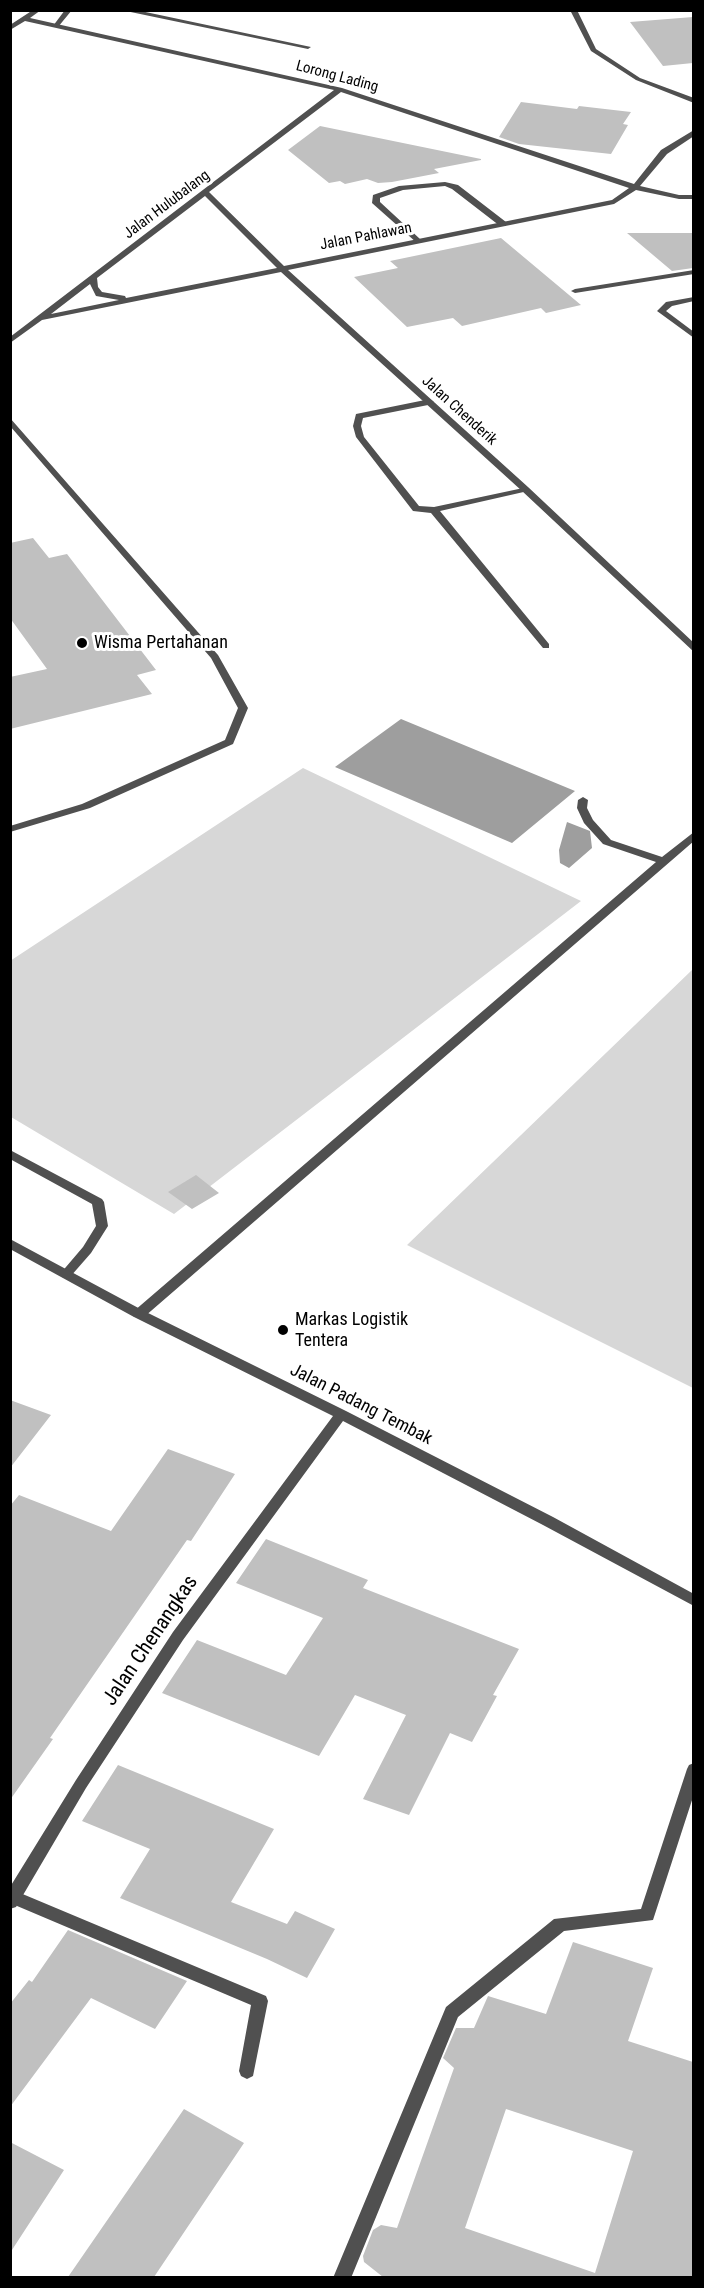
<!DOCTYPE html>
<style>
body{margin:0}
#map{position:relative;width:704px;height:2288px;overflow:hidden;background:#fff;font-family:"Roboto Condensed",sans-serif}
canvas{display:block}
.frame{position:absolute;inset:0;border:12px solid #000;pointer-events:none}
</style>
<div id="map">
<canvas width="704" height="2288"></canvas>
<div class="frame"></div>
</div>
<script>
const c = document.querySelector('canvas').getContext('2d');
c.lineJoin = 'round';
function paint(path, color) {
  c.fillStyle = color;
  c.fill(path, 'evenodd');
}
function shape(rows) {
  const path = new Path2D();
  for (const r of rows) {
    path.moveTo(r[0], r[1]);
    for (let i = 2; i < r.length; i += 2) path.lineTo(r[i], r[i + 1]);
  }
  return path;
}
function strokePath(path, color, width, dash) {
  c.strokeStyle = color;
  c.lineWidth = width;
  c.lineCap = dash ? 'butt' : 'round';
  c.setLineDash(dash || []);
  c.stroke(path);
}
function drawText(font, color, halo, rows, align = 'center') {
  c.font = font + ' "Roboto Condensed",sans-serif';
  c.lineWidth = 6;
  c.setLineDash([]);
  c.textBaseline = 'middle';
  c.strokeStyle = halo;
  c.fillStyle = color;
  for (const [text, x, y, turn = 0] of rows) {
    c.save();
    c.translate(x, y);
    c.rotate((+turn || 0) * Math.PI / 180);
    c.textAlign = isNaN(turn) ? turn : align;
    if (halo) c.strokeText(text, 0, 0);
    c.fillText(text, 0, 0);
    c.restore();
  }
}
paint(shape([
 [303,768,581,901,174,1214,11,1117,10,961],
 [692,970,694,971,693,1388,407,1245]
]), '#d7d7d7');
paint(shape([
 [401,719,575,791,512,843,335,767],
 [567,822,590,831,592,848,569,868,560,863,559,850]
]), '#9e9e9e');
paint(shape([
 [693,17,693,63,663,66,630,22],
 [521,102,577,109,579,106,631,112,623,124,628,125,611,154,519,144,499,137],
 [320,126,481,159,481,160,434,169,439,173,392,182,378,183,367,179,345,184,340,181,329,183,288,150],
 [627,233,693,233,693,268,672,271],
 [501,238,581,305,546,313,541,308,462,326,453,318,407,327,354,277,398,268,390,261],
 [33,538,49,558,67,554,156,670,137,675,152,694,10,729,10,677,47,669,10,618,10,543],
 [196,1175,219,1193,192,1209,168,1192],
 [10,1400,51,1415,10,1468],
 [168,1449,235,1474,191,1541,187,1540,50,1738,53,1739,10,1800,10,1506,19,1495,111,1531],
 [266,1539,368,1580,363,1588,519,1649,493,1695,497,1696,472,1742,450,1733,409,1815,363,1799,406,1715,355,1695,319,1756,162,1693,197,1640,286,1675,323,1618,236,1583],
 [118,1765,274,1829,231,1902,287,1924,295,1911,335,1929,307,1978,267,1959,120,1898,150,1849,82,1821],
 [68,1930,187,1981,155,2029,91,1998,10,2107,10,2004,29,1980,32,1982],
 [573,1942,653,1968,628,2041,693,2062,693,2277,383,2277,364,2262,363,2256,373,2230,381,2225,397,2228,454,2068,443,2058,456,2028,474,2028,488,1996,546,2014],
 [506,2109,633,2151,595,2273,465,2228],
 [184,2109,244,2143,154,2277,68,2277],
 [10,2142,64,2170,10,2253]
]), '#c0c0c0');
paint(shape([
 [65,10,72,10,58,27,54,27,53,26,65,10],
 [121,10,136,10,311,47,308,49,121,10],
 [445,182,458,185,506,222,506,226,500,226,452,189,445,186,403,190,380,198,380,202,420,239,421,241,417,243,372,203,373,195,399,186,445,182],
 [694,270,694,274,575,293,571,291,575,289,694,270],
 [694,297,694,301,672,306,666,311,694,332,694,338,657,311,666,302,694,297],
 [430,399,434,402,433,404,363,418,361,426,364,437,419,506,434,507,528,487,528,491,440,511,549,644,549,648,543,648,431,513,413,511,356,437,353,426,356,414,430,399],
 [10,418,218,655,248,708,233,744,90,808,10,832,10,826,82,804,225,740,238,708,211,658,10,426,10,418],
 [583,797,588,800,587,808,593,820,611,840,662,857,694,832,694,841,144,1317,134,1317,133,1314,134,1311,656,862,603,844,584,823,577,808,578,800,583,797],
 [10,1150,102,1199,104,1202,108,1226,91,1253,70,1277,66,1278,62,1277,60,1274,83,1247,96,1226,92,1204,10,1159,10,1150],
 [694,1763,694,1794,653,1920,564,1931,458,2017,351,2278,333,2278,446,2007,554,1919,641,1909,687,1769,689,1765,694,1763],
 [13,1890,266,1996,268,2001,253,2076,247,2079,241,2076,239,2071,251,2005,10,1903,10,1891,13,1890]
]), '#505050');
paint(shape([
 [33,10,41,10,30,18,342,88,634,184,661,150,694,130,694,136,667,154,640,186,679,195,694,195,694,199,679,199,636,190,614,204,288,270,528,487,694,643,694,652,522,491,281,272,42,320,10,343,10,337,334,90,25,21,10,30,10,25,33,10],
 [341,92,629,188,612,200,284,266,209,192,341,92],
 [205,196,277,268,126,298,125,296,102,292,98,287,97,278,205,196],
 [90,284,96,296,119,300,51,314,90,284],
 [570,10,577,10,596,49,640,78,694,98,694,103,636,80,591,51,570,10],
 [10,1239,144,1311,346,1411,553,1517,694,1594,694,1606,543,1525,343,1421,183,1640,86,1788,16,1907,10,1909,10,1887,76,1780,173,1632,333,1416,134,1317,10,1249,10,1239]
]), '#505050');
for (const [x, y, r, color] of [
 [82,643,6,"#000"],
 [283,1330,6,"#000"]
]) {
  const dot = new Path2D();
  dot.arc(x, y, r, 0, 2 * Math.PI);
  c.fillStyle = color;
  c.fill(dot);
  strokePath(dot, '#fff', 2);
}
drawText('15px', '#000', '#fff', [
 ["Lorong Lading",337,77,15],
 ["Jalan Hulubalang",167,205,-37],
 ["Jalan Pahlawan",366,237,-11],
 ["Jalan Chenderik",459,411,42]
]);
drawText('18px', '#000', '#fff', [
 ["Wisma Pertahanan",94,643],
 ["Markas Logistik",295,1320],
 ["Tentera",295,1341]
], 'left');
drawText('18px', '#000', '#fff', [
 ["Jalan Padang Tembak",361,1405,27]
]);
drawText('21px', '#000', '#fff', [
 ["Jalan Chenangkas",151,1641,-56]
]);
</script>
